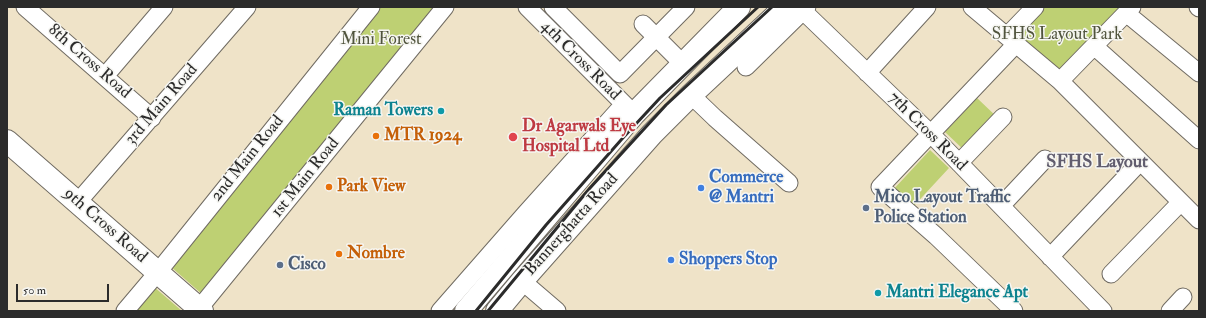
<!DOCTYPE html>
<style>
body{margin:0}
#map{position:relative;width:1206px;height:318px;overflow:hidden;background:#efe3c8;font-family:"IM FELL Double Pica",serif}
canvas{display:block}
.frame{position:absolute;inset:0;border:8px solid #2b2b2b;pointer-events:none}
.scale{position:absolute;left:16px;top:284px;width:93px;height:18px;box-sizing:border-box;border:2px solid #2b2b2b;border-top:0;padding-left:5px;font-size:12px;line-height:14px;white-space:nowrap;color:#2b2b2b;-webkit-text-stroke:3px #f6f6f2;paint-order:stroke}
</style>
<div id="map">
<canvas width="1206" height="318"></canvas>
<div class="frame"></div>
<div class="scale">50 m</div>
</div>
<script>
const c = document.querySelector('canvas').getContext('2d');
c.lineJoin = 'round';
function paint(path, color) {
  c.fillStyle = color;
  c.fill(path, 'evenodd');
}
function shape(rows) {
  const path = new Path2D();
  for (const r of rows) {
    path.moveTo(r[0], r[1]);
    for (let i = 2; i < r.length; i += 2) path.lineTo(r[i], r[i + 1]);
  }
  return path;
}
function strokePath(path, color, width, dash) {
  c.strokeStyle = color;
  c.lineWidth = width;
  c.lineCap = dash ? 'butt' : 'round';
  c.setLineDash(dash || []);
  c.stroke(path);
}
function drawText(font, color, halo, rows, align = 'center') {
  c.font = font + ' "IM FELL Double Pica",serif';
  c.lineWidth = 3;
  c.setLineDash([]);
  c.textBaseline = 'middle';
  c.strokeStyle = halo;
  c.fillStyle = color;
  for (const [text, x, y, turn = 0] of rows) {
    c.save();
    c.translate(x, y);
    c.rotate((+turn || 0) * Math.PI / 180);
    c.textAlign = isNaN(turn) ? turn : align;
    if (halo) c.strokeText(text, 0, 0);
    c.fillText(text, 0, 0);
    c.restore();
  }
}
paint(shape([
 [378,7,438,7,203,295,170,266],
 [1041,7,1124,7,1059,74,1014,35],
 [977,98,998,118,966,152,945,132],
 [930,150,949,168,911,209,892,191],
 [153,286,182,311,133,311]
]), '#bed073');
const minor = shape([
 [25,7,152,118],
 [527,7,633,113],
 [553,7,620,74,686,7],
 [799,7,931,134,1103,311],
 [972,7,1060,81,1199,220],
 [1198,7,1199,8],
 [1126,13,1199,73],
 [643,24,683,64],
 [1007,36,1035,7],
 [1094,46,1199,140],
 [746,67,807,7],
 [867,73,927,7],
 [105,76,164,7],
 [1060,81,1132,7],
 [691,95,715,118,789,183],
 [959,163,1003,117],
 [77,203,247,7],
 [1001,206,1045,159],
 [1050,257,1140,162],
 [1111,274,1181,202],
 [522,281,557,311],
 [125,311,158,272,371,7],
 [197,311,445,7],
 [440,311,525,214,624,104],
 [1014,311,936,236,880,187,1016,44],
 [1170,311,1183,297]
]);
const major = shape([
 [7,141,202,311]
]);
const highway = shape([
 [466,311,634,114,739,7],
 [497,311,522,281,652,134,691,95,785,7]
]);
strokePath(minor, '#706b62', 19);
strokePath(major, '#706b62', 24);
strokePath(highway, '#706b62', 24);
strokePath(minor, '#fff', 17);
strokePath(major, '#fff', 22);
strokePath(highway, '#fff', 22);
strokePath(shape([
 [476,311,546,225,621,140,660,98,758,7],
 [488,311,590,188,666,105,772,7]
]), '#2b2b2b', 3);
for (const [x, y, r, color] of [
 [441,111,4,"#0f9aa8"],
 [376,136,4,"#e8710a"],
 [513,137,5,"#e0444e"],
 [329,187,4,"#e8710a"],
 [701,188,4,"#3f7fe0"],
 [866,208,4,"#5c6f8a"],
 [339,254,4,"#e8710a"],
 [671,260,4,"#3f7fe0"],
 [280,265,4,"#5c6f8a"],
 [878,293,4,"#0f9aa8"]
]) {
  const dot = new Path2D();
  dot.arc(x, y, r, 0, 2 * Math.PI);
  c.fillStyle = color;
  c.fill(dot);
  strokePath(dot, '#f6f6f2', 1.5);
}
drawText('17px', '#50543d', '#f6f6f2', [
 ["SFHS Layout Park",1057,35],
 ["Mini Forest",381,40]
]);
drawText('17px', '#2b2b2b', '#f6f6f2', [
 ["4th Cross Road",580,61,45],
 ["8th Cross Road",89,62,41],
 ["3rd Main Road",162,105,-49],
 ["7th Cross Road",927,132,45],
 ["2nd Main Road",248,159,-51],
 ["1st Main Road",306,178,-51],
 ["Bannerghatta Road",572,225,-48],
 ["9th Cross Road",105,226,41]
]);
drawText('bold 17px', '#0d838f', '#f6f6f2', [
 ["Raman Towers",433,111],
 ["Mantri Elegance Apt",886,293,"left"]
], 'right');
drawText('bold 17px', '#be3a42', '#f6f6f2', [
 ["Dr Agarwals Eye",522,127],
 ["Hospital Ltd",522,147]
], 'left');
drawText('bold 17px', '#c56008', '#f6f6f2', [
 ["MTR 1924",384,136],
 ["Park View",337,187],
 ["Nombre",347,254]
], 'left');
drawText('bold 17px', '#366cbe', '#f6f6f2', [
 ["Commerce",709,178],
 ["@ Mantri",709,198],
 ["Shoppers Stop",679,260]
], 'left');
drawText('bold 17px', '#4e5e75', '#f6f6f2', [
 ["Mico Layout Traffic",874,198],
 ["Police Station",874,218],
 ["Cisco",288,265]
], 'left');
drawText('bold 18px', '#615d6e', '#f6f6f2', [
 ["SFHS Layout",1097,163]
]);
</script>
